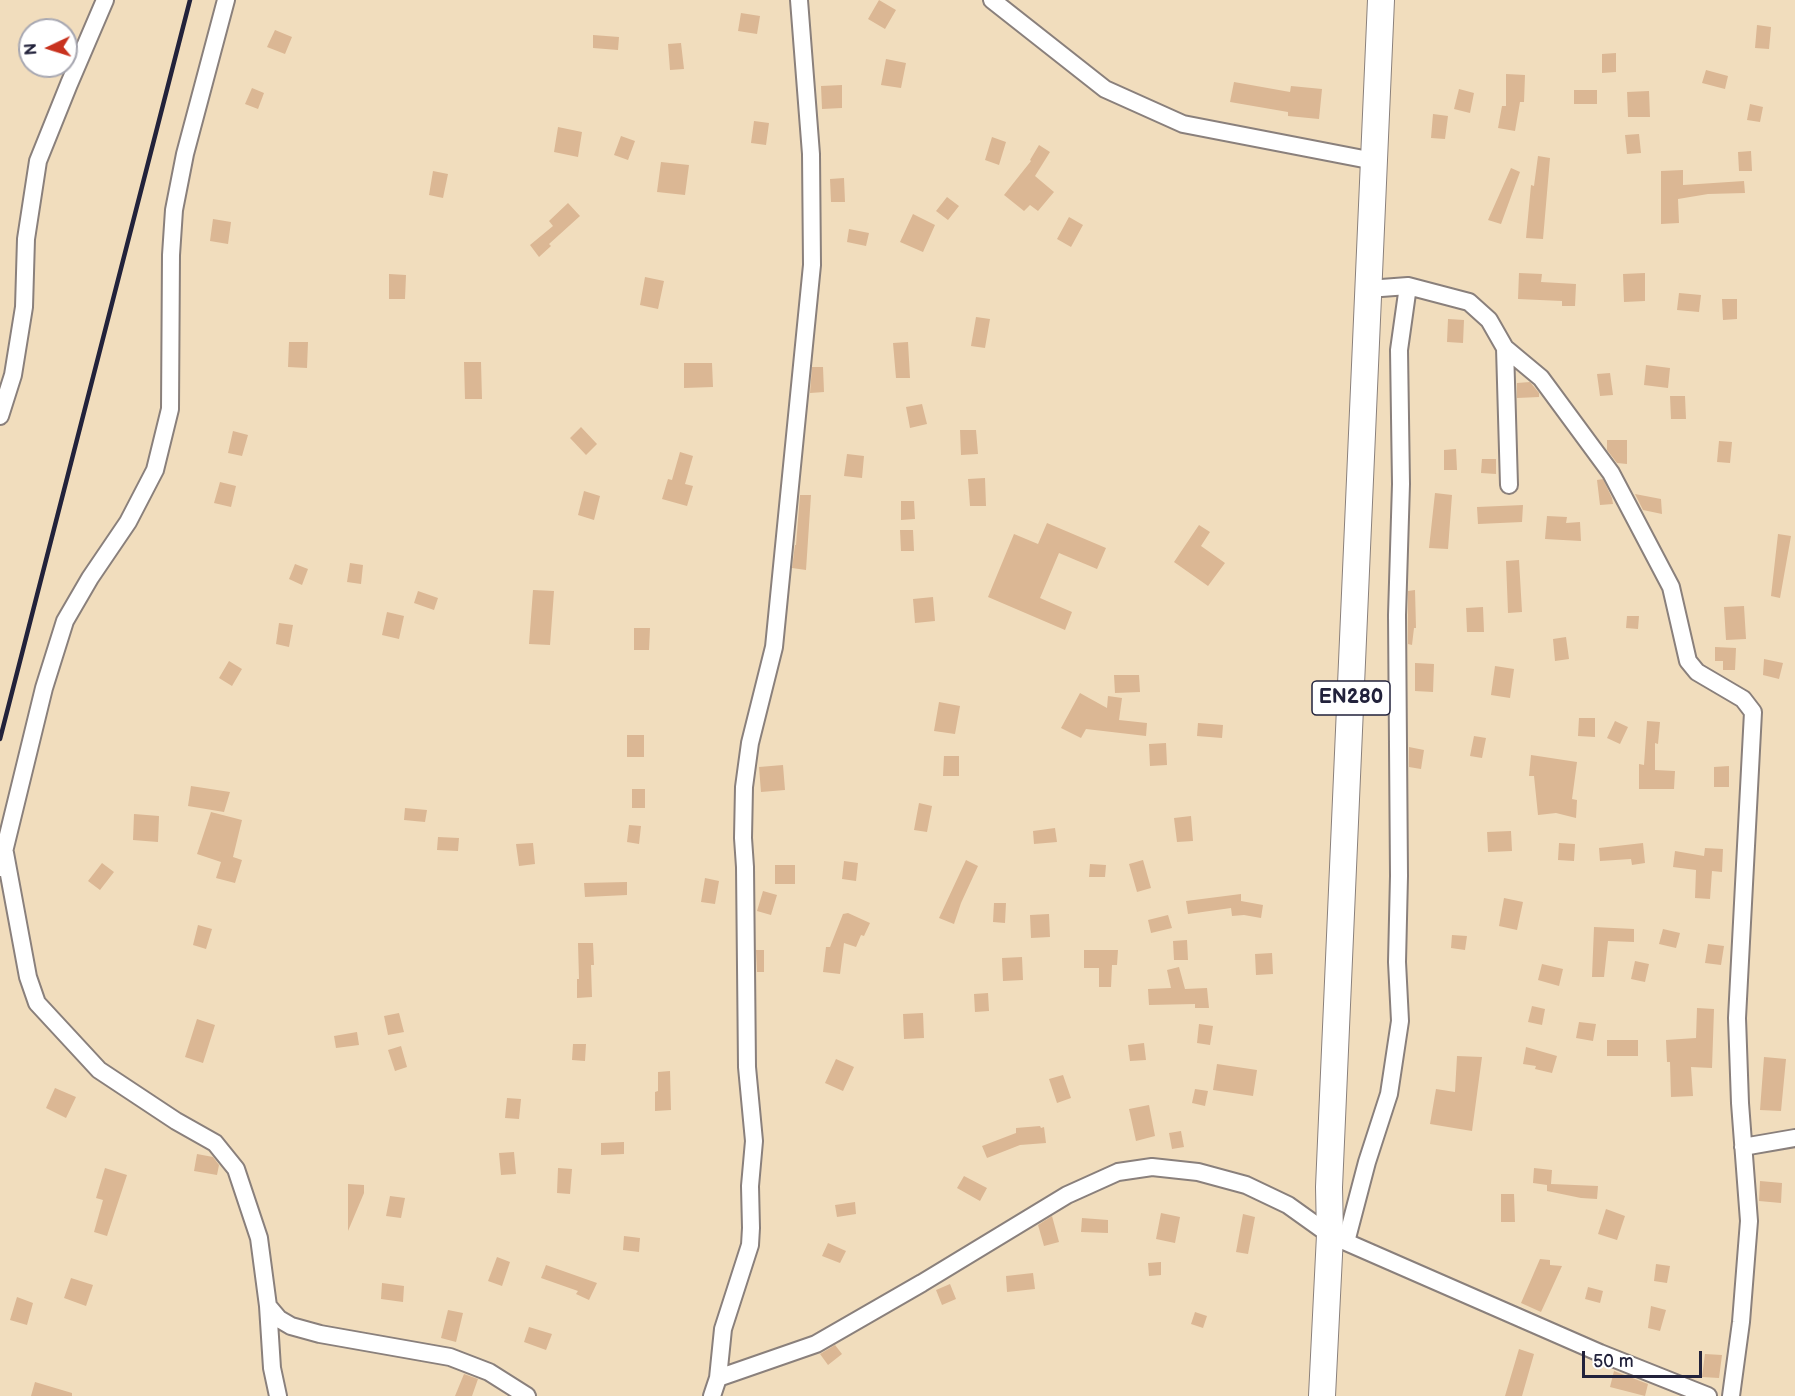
<!DOCTYPE html>
<style>
body{margin:0}
#map{position:relative;width:1795px;height:1396px;overflow:hidden;background:#f1ddbd;font-family:"Balsamiq Sans",sans-serif}
canvas{display:block}
.north{position:absolute;left:18px;top:18px;width:60px;height:60px;box-sizing:border-box;background:#fff;border:2px solid #a7a7b1;border-radius:50%;rotate:266deg;font-size:16px;font-weight:700;line-height:24px;text-align:center;color:#22223b}
.north::after{content:'';display:block;margin:auto;width:21px;height:27px;background:#c8321e;clip-path:polygon(50% 0,100% 100%,50% 72%,0 100%)}
.scale{position:absolute;left:1582px;top:1351px;width:120px;height:27px;box-sizing:border-box;border:3px solid #22223b;border-top:0;padding-left:8px;font-size:18px;line-height:21px;white-space:nowrap;color:#22223b;-webkit-text-stroke:4px #fff;paint-order:stroke}
</style>
<div id="map">
<canvas width="1795" height="1396"></canvas>
<div class="north">N</div>
<div class="scale">50 m</div>
</div>
<script>
const c = document.querySelector('canvas').getContext('2d');
c.lineJoin = 'round';
function paint(path, color) {
  c.fillStyle = color;
  c.fill(path, 'evenodd');
}
function shape(rows) {
  const path = new Path2D();
  for (const r of rows) {
    path.moveTo(r[0], r[1]);
    for (let i = 2; i < r.length; i += 2) path.lineTo(r[i], r[i + 1]);
  }
  return path;
}
function strokePath(path, color, width, dash) {
  c.strokeStyle = color;
  c.lineWidth = width;
  c.lineCap = dash ? 'butt' : 'round';
  c.setLineDash(dash || []);
  c.stroke(path);
}
function drawText(font, color, halo, rows, align = 'center') {
  c.font = font + ' "Balsamiq Sans",sans-serif';
  c.lineWidth = 4.5;
  c.setLineDash([]);
  c.textBaseline = 'middle';
  c.strokeStyle = halo;
  c.fillStyle = color;
  for (const [text, x, y, turn = 0] of rows) {
    c.save();
    c.translate(x, y);
    c.rotate((+turn || 0) * Math.PI / 180);
    c.textAlign = isNaN(turn) ? turn : align;
    if (halo) c.strokeText(text, 0, 0);
    c.fillText(text, 0, 0);
    c.restore();
  }
}
paint(shape([
 [879,0,896,10,885,29,868,19],
 [741,13,760,16,757,34,738,31],
 [1757,25,1771,27,1769,49,1755,48],
 [275,30,292,37,285,54,267,47],
 [593,35,619,37,618,50,593,48],
 [681,43,684,69,670,70,668,44],
 [1616,53,1616,72,1602,73,1602,54],
 [886,59,906,63,901,88,881,85],
 [1706,70,1728,76,1725,89,1702,83],
 [1506,74,1525,75,1524,102,1520,102,1515,131,1498,128,1502,106,1506,106],
 [1234,82,1290,92,1291,86,1322,89,1319,119,1288,116,1288,112,1230,102],
 [842,85,842,108,822,109,821,86],
 [252,88,264,93,258,109,245,104],
 [1459,89,1474,93,1470,113,1454,109],
 [1574,90,1597,90,1597,104,1574,104],
 [1649,91,1650,117,1628,117,1627,92],
 [1750,104,1763,107,1760,122,1747,120],
 [1433,114,1448,116,1445,139,1431,138],
 [754,121,769,123,766,145,751,143],
 [558,127,582,132,578,157,554,152],
 [1639,134,1641,153,1627,154,1625,135],
 [621,136,635,141,628,160,614,155],
 [992,137,1006,142,999,165,985,160],
 [1039,145,1050,152,1035,176,1054,192,1038,211,1030,205,1024,211,1004,195,1031,161,1030,160],
 [1751,151,1752,171,1739,171,1738,152],
 [1538,156,1550,158,1543,239,1526,238,1531,185,1534,186],
 [661,162,689,165,685,195,657,192],
 [1511,168,1520,172,1501,224,1488,220],
 [1683,170,1683,185,1744,181,1745,193,1708,194,1678,199,1679,223,1661,224,1661,171],
 [433,171,448,174,443,198,429,195],
 [844,178,845,202,831,202,830,179],
 [947,197,959,206,948,220,936,211],
 [568,203,580,216,549,244,551,246,539,257,530,245,553,226,549,221],
 [913,214,935,225,923,252,900,242],
 [1069,217,1083,225,1071,247,1057,239],
 [213,219,231,222,228,244,210,241],
 [849,229,869,233,866,246,847,242],
 [1519,273,1542,274,1541,282,1576,284,1575,306,1562,306,1562,301,1518,299],
 [1645,273,1645,301,1624,302,1623,274],
 [389,274,406,275,405,299,389,299],
 [645,277,664,281,658,309,640,305],
 [1679,293,1701,295,1699,312,1677,310],
 [1722,299,1737,299,1737,319,1723,320],
 [976,317,990,319,985,348,971,346],
 [1448,319,1464,320,1463,343,1447,342],
 [289,342,308,342,307,368,288,367],
 [908,342,910,378,896,378,893,343],
 [464,362,481,362,482,399,465,399],
 [684,363,712,363,713,387,684,388],
 [1646,365,1670,368,1668,388,1644,385],
 [812,367,823,367,824,392,810,393],
 [1610,373,1613,395,1600,396,1597,374],
 [1530,382,1539,393,1539,397,1517,398,1517,383],
 [1670,396,1685,396,1686,419,1671,419],
 [922,404,927,424,910,428,906,407],
 [581,427,597,444,586,455,570,438],
 [960,430,976,430,978,454,961,455],
 [233,431,248,435,242,456,228,453],
 [1607,440,1627,440,1627,464,1617,463,1607,450],
 [1719,441,1732,442,1730,463,1717,462],
 [1456,449,1457,470,1444,470,1444,450],
 [680,452,693,456,685,484,693,486,687,506,662,499,668,479,672,480],
 [847,454,864,456,862,478,844,476],
 [1482,459,1496,459,1496,474,1481,473],
 [985,478,986,506,970,506,968,479],
 [1603,479,1612,498,1613,504,1600,505,1597,480],
 [220,482,236,486,231,507,214,503],
 [584,491,600,496,594,520,578,515],
 [1435,493,1452,495,1448,549,1429,548],
 [1635,494,1661,499,1662,514,1643,510],
 [800,495,811,495,806,570,792,568,795,545,796,545],
 [901,501,914,501,915,519,901,520],
 [1523,505,1522,522,1478,524,1477,507],
 [1547,516,1567,517,1566,523,1580,522,1581,541,1545,539],
 [1047,523,1106,548,1097,569,1059,553,1040,598,1072,612,1065,630,988,597,1014,534,1038,544],
 [1199,525,1210,532,1201,546,1225,563,1208,586,1174,562],
 [900,530,913,530,914,551,901,551],
 [1778,534,1791,536,1780,598,1771,596],
 [1519,560,1522,612,1508,613,1506,561],
 [350,563,363,565,361,584,347,582],
 [295,564,308,569,302,585,289,579],
 [533,590,554,591,550,645,529,644],
 [1415,590,1416,628,1414,628,1412,645,1408,644,1408,591],
 [418,591,438,598,434,610,414,603],
 [933,597,935,621,915,623,913,599],
 [1744,606,1746,639,1726,640,1724,607],
 [1483,607,1484,632,1467,632,1466,608],
 [387,612,404,616,399,639,382,635],
 [1627,616,1639,616,1638,629,1626,628],
 [279,623,293,625,289,647,276,644],
 [634,628,650,628,649,650,634,650],
 [1566,637,1569,659,1555,661,1553,639],
 [1715,647,1736,648,1735,670,1723,670,1723,661,1715,661],
 [1764,659,1783,663,1779,679,1763,675],
 [229,661,242,669,232,686,219,678],
 [1415,663,1434,664,1433,692,1415,691],
 [1495,666,1514,669,1510,698,1491,695],
 [1114,675,1139,675,1140,692,1115,693],
 [1080,693,1107,708,1108,696,1122,698,1119,720,1147,723,1146,736,1086,729,1081,738,1061,728],
 [939,702,960,706,955,734,934,731],
 [1579,718,1595,718,1595,737,1578,736],
 [1615,721,1628,727,1620,744,1607,738],
 [1647,721,1660,722,1658,744,1655,743,1655,770,1675,771,1674,789,1639,789,1639,764,1644,765],
 [1198,723,1223,725,1222,738,1197,736],
 [627,735,644,735,644,757,627,757],
 [1474,736,1486,738,1482,758,1470,756],
 [1166,743,1167,765,1150,766,1149,744],
 [1409,747,1424,750,1421,769,1409,767],
 [1531,755,1577,762,1572,799,1577,800,1576,818,1556,813,1538,815,1534,776,1529,776],
 [944,756,959,756,959,776,943,776],
 [783,765,785,790,761,792,759,767],
 [1729,766,1729,787,1714,787,1714,767],
 [191,786,230,792,224,812,188,806],
 [632,789,645,789,645,808,632,808],
 [919,803,932,806,927,832,914,830],
 [405,808,427,810,425,822,404,820],
 [211,812,242,820,233,857,242,860,235,883,216,878,221,862,197,854],
 [134,814,159,816,158,842,133,840],
 [1191,816,1193,841,1177,842,1174,818],
 [629,825,641,826,639,844,627,842],
 [1055,828,1057,842,1034,844,1033,831],
 [1511,831,1512,851,1488,852,1487,832],
 [438,837,459,838,458,851,437,850],
 [533,843,535,864,519,866,516,844],
 [1559,843,1575,844,1574,861,1558,860],
 [1643,843,1645,863,1632,865,1631,859,1600,861,1599,848],
 [1705,848,1723,849,1722,872,1712,871,1710,899,1695,898,1696,870,1673,867,1675,851,1704,856],
 [966,860,978,866,961,903,954,924,939,918],
 [1143,860,1151,888,1137,892,1129,864],
 [844,861,858,863,856,881,842,879],
 [102,863,114,872,100,890,88,881],
 [1090,864,1106,865,1105,877,1089,877],
 [775,865,795,865,795,884,775,884],
 [705,878,719,881,715,904,701,902],
 [627,882,627,895,585,897,584,883],
 [763,891,777,895,771,915,757,911],
 [1241,894,1241,901,1263,905,1261,918,1244,915,1232,916,1231,908,1188,914,1186,901],
 [1504,898,1523,902,1517,930,1499,926],
 [994,903,1006,903,1005,923,993,922],
 [848,913,870,923,864,936,861,935,856,947,844,943,840,974,823,972,826,947,830,947,843,914],
 [1049,914,1050,937,1031,938,1030,915],
 [1168,915,1172,928,1151,933,1148,920],
 [198,925,212,929,206,949,193,945],
 [1594,927,1634,929,1634,942,1608,941,1604,977,1592,977],
 [1663,929,1680,933,1676,948,1659,944],
 [1452,935,1467,936,1465,950,1451,948],
 [1187,940,1188,960,1174,960,1173,941],
 [578,943,593,943,594,965,591,965,592,997,577,998,577,979,579,979],
 [1708,944,1724,946,1721,965,1705,963],
 [756,950,764,950,764,972,757,972],
 [1084,950,1118,950,1117,965,1112,965,1111,987,1099,987,1099,968,1084,968],
 [1272,953,1273,974,1256,975,1255,954],
 [1022,957,1023,980,1003,981,1002,958],
 [1635,961,1649,964,1645,982,1631,979],
 [1542,964,1563,969,1559,986,1538,980],
 [1179,967,1185,989,1207,988,1209,1008,1195,1008,1195,1004,1149,1005,1148,989,1171,988,1167,970],
 [988,993,989,1011,975,1012,974,994],
 [1532,1006,1545,1009,1542,1025,1528,1022],
 [1697,1008,1714,1009,1712,1068,1691,1067,1693,1096,1671,1097,1670,1062,1667,1062,1666,1040,1696,1038],
 [399,1013,404,1032,388,1035,384,1016],
 [923,1013,924,1038,904,1039,903,1014],
 [197,1019,215,1025,203,1063,185,1057],
 [1579,1022,1596,1024,1593,1041,1576,1038],
 [1199,1024,1213,1026,1210,1045,1197,1043],
 [357,1032,359,1045,336,1048,334,1036],
 [1607,1040,1638,1040,1638,1056,1607,1056],
 [1144,1043,1146,1060,1130,1061,1128,1045],
 [573,1044,586,1044,585,1061,572,1060],
 [401,1046,407,1067,395,1071,388,1050],
 [1526,1047,1557,1056,1552,1073,1535,1069,1536,1066,1523,1064],
 [1457,1056,1482,1057,1472,1131,1430,1124,1436,1089,1455,1092],
 [1764,1057,1786,1059,1781,1111,1760,1110],
 [836,1059,854,1067,843,1091,825,1083],
 [1217,1064,1257,1070,1253,1096,1213,1090],
 [670,1071,671,1110,655,1111,655,1092,658,1091,658,1072],
 [1063,1075,1071,1098,1057,1103,1049,1079],
 [55,1088,76,1097,66,1118,46,1108],
 [1195,1089,1208,1091,1205,1106,1192,1103],
 [507,1098,521,1099,519,1119,505,1118],
 [1149,1105,1155,1136,1136,1141,1129,1109],
 [1040,1126,1041,1128,1044,1127,1046,1143,1020,1145,987,1158,982,1146,1016,1133,1016,1128],
 [1181,1131,1184,1147,1172,1149,1169,1133],
 [624,1142,624,1154,601,1155,601,1143],
 [514,1152,516,1174,501,1175,499,1153],
 [197,1154,213,1157,219,1165,217,1175,194,1171],
 [105,1168,127,1175,107,1236,94,1232,103,1200,96,1198],
 [558,1168,572,1169,570,1194,557,1193],
 [1534,1168,1552,1170,1551,1184,1598,1186,1597,1199,1581,1198,1547,1191,1547,1185,1533,1183],
 [964,1176,987,1188,980,1201,957,1188],
 [1760,1181,1782,1183,1781,1203,1759,1201],
 [348,1184,364,1185,364,1193,348,1231],
 [1501,1194,1514,1194,1515,1222,1501,1222],
 [390,1196,405,1198,401,1218,386,1216],
 [855,1202,856,1214,837,1217,835,1205],
 [1606,1209,1625,1216,1617,1240,1598,1234],
 [1161,1213,1180,1217,1175,1243,1156,1239],
 [1243,1214,1255,1217,1248,1254,1236,1252],
 [1052,1216,1059,1242,1044,1246,1038,1225],
 [1082,1218,1108,1220,1108,1233,1081,1232],
 [624,1236,640,1238,639,1252,623,1250],
 [828,1243,846,1251,840,1263,822,1256],
 [497,1257,510,1262,502,1286,488,1281],
 [1540,1259,1550,1260,1550,1265,1562,1266,1541,1312,1521,1303],
 [1161,1262,1161,1275,1149,1276,1148,1263],
 [1656,1264,1670,1266,1667,1283,1654,1281],
 [546,1265,597,1283,589,1300,576,1294,578,1291,541,1278],
 [1033,1273,1035,1289,1007,1292,1006,1276],
 [71,1278,93,1285,86,1306,64,1298],
 [382,1283,404,1286,403,1302,381,1299],
 [950,1284,956,1299,942,1305,936,1290],
 [1588,1287,1603,1291,1600,1303,1585,1299],
 [17,1297,33,1303,27,1325,10,1320],
 [1651,1306,1666,1310,1660,1331,1648,1328],
 [448,1310,463,1313,456,1342,441,1338],
 [1195,1312,1207,1316,1203,1328,1191,1324],
 [529,1327,552,1334,546,1350,524,1342],
 [835,1345,842,1354,828,1365,820,1354],
 [1519,1349,1534,1354,1522,1396,1505,1396],
 [1705,1354,1722,1355,1719,1378,1702,1377],
 [1614,1371,1648,1384,1645,1396,1610,1387],
 [464,1374,478,1379,472,1396,455,1396],
 [35,1382,72,1393,72,1396,31,1396]
]), '#dbb794');
const minor = shape([
 [992,0,1105,89,1183,124,1374,161],
 [1368,289,1408,286,1469,302,1489,320,1505,348,1541,378,1611,473,1671,587,1688,661,1697,672,1743,699,1753,712,1737,1018,1740,1103,1749,1221,1741,1322,1731,1396],
 [1505,348,1509,485],
 [0,416,13,375,24,307,26,239,38,161,69,84,105,0],
 [5,853,28,977,37,1003,99,1070,176,1121,215,1143,236,1169,259,1238,268,1306,272,1368,278,1396],
 [0,868,44,688,65,621,90,578,128,522,155,470,170,409,171,255,174,210,185,154,226,0],
 [1743,1147,1795,1138],
 [1346,1242,1367,1162,1389,1094,1400,1021,1397,962,1399,876,1397,615,1401,484,1399,350,1408,286],
 [268,1306,279,1319,291,1326,320,1334,450,1357,489,1372,527,1396],
 [718,1378,816,1344,922,1283,1067,1195,1118,1172,1152,1167,1198,1172,1246,1185,1288,1205,1330,1235,1600,1353,1708,1396],
 [712,1396,718,1378,723,1329,750,1245,751,1228,750,1186,754,1141,747,1067,745,867,743,838,744,787,750,743,774,647,812,265,811,154,799,0]
]);
const primary = shape([
 [1322,1396,1330,1235,1329,1187,1381,0]
]);
strokePath(minor, '#8a807c', 20);
strokePath(primary, '#8a807c', 28);
strokePath(minor, '#fff', 16);
strokePath(primary, '#fff', 26);
strokePath(shape([
 [0,739,190,0]
]), '#22223b', 4.5);
for (const [x, y, w] of [
 [1351,698,78]
]) {
  const box = new Path2D();
  box.roundRect(x - w / 2, y - 17, w, 34, 4.5);
  c.fillStyle = '#fff';
  c.fill(box);
  strokePath(box, '#22223b', 1.5);
}
drawText('bold 20px', '#22223b', null, [
 ["EN280",1351,698]
]);
</script>
